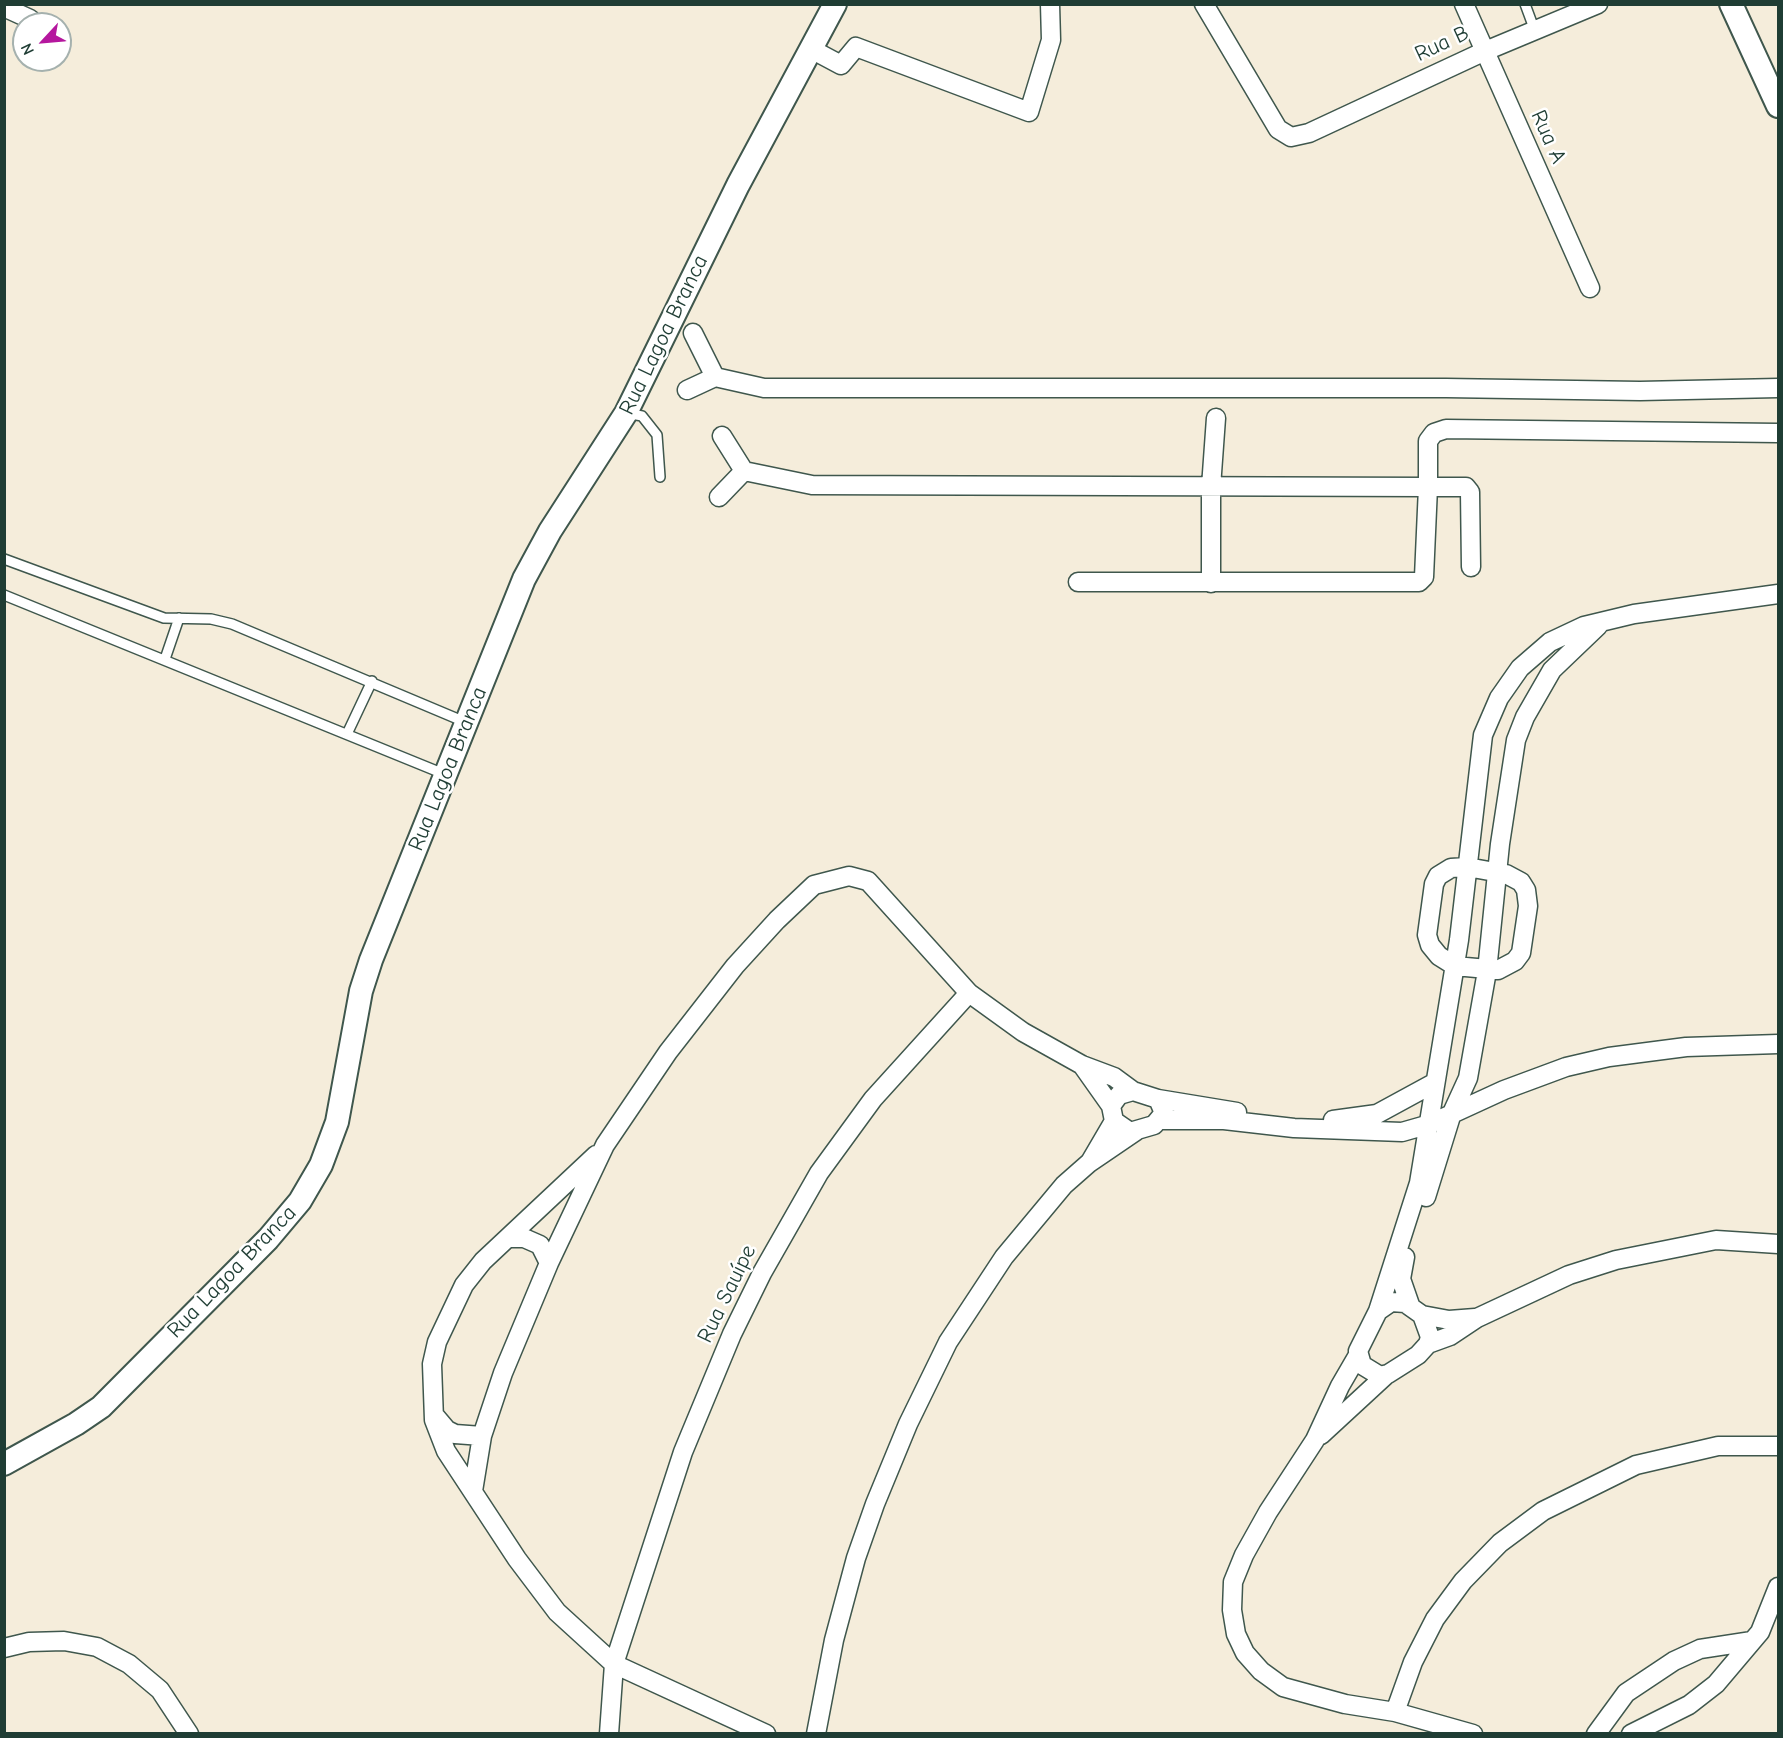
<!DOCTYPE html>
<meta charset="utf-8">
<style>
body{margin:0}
#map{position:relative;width:1783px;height:1738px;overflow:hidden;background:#f5eddb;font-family:"Comic Neue",sans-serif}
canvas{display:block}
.frame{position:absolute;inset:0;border:6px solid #1f3d34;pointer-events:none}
.north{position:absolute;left:12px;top:12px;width:60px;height:60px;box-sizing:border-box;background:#fff;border:2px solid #a5b1ae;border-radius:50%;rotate:244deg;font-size:16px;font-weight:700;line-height:24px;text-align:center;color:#1f3d34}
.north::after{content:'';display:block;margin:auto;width:21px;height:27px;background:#b5179e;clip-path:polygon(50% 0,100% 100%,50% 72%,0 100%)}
</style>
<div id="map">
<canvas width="1783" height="1738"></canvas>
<div class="frame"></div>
<div class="north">N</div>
</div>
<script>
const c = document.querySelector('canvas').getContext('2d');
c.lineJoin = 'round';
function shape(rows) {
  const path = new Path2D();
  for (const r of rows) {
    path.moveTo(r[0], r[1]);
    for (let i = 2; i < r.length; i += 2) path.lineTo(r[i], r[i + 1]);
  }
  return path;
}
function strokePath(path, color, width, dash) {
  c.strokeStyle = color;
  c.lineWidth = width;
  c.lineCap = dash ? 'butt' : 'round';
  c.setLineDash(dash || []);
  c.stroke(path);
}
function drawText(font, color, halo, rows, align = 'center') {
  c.font = font + ' "Comic Neue",sans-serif';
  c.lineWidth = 5;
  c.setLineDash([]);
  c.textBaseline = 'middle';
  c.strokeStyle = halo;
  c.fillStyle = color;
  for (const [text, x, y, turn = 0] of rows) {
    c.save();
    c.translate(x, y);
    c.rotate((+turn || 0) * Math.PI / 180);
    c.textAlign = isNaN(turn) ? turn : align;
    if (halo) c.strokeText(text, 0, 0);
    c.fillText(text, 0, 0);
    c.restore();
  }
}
const service = shape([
 [1525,4,1535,31],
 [626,413,642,416,657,435,660,477],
 [4,559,164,618,211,619,232,624,465,722],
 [4,595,444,774],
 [165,659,179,618],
 [347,734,372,681]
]);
const minor = shape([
 [1204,4,1278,129,1291,137,1309,133,1483,52,1598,4],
 [1464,4,1590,288],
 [8,9,30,19],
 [811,49,841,65,856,47,1029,112,1051,40,1050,4],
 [693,333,715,377],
 [687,390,715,377,764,388,1446,388,1640,391,1778,388],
 [722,436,744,471,812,485,1428,487,1428,441,1434,433,1446,429,1778,433],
 [719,497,744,471],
 [1078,582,1419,582,1424,577,1428,487,1466,487,1470,492,1471,567],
 [1211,583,1211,487,1216,418],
 [1467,867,1506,874,1521,882,1526,890,1528,906,1521,953,1515,961,1498,970,1455,966,1439,956,1430,945,1427,935,1434,884,1438,876,1451,868,1467,867],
 [1082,1065,1111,1106],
 [1133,1091,1158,1099,1164,1113,1154,1125,1130,1132,1114,1121,1111,1106,1119,1095,1133,1091],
 [1158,1099,1237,1112],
 [1160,1120,1224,1120,1294,1128,1402,1132,1430,1124,1504,1090,1566,1067,1609,1057,1686,1047,1778,1044],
 [1333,1120,1377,1114,1434,1083],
 [596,1155,483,1261,464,1285,437,1342,432,1364,434,1420,446,1451,517,1559,557,1612,614,1664,766,1734],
 [1090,1162,1114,1121],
 [1426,1197,1452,1113,1468,1078,1487,971,1500,844,1516,740,1525,717,1552,670,1598,626],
 [510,1238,524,1238,540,1245,549,1263],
 [1405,1257,1401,1279,1410,1305],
 [1378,1311,1391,1302,1405,1303,1422,1315,1430,1337,1428,1344,1418,1355,1388,1374,1380,1376,1362,1365,1358,1351,1378,1311,1419,1183,1459,940,1483,735,1499,698,1520,668,1550,642,1584,626,1634,614,1778,594],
 [1422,1315,1449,1320,1475,1318],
 [1428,1344,1450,1336,1477,1318,1569,1275,1616,1260,1716,1240,1778,1244],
 [1358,1355,1340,1386,1315,1440,1268,1512,1244,1555,1233,1582,1232,1610,1236,1634,1245,1653,1261,1671,1283,1687,1345,1704,1395,1712,1413,1662,1435,1619,1463,1581,1500,1543,1543,1511,1636,1465,1718,1446,1778,1446],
 [436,1417,447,1430,455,1434,482,1436],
 [1321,1435,1385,1376],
 [473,1491,482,1436,503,1373,549,1263,605,1145,668,1052,735,966,777,920,814,885,849,876,868,881,969,993,1023,1032,1082,1065,1114,1077,1133,1091],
 [4,1648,29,1642,64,1641,97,1647,129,1664,160,1690,189,1734],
 [1395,1712,1473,1734],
 [609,1734,614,1664,683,1452,732,1334,762,1273,819,1173,873,1099,969,993],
 [816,1734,834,1640,856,1558,875,1504,908,1424,948,1342,1004,1257,1064,1185,1089,1163,1136,1131],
 [1596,1734,1626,1693,1674,1661,1700,1649,1752,1641],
 [1631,1734,1689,1705,1716,1684,1760,1632,1778,1587]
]);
const tertiary = shape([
 [1731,4,1778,106],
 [4,1464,76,1424,101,1407,268,1239,300,1201,321,1165,337,1122,361,991,371,960,524,579,550,531,626,413,738,185,835,4]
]);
strokePath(service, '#3f574d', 12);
strokePath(minor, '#3f574d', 21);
strokePath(tertiary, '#3f574d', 26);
strokePath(service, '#fff', 9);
strokePath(minor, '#fff', 18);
strokePath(tertiary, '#fff', 22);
drawText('22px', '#1f3d34', '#fff', [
 ["Rua B",1442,44,-25],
 ["Rua A",1548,137,66],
 ["Rua Lagoa Branca",664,335,-64],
 ["Rua Lagoa Branca",448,769,-68],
 ["Rua Lagoa Branca",232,1272,-46],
 ["Rua Sauípe",727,1294,-64]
]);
</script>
